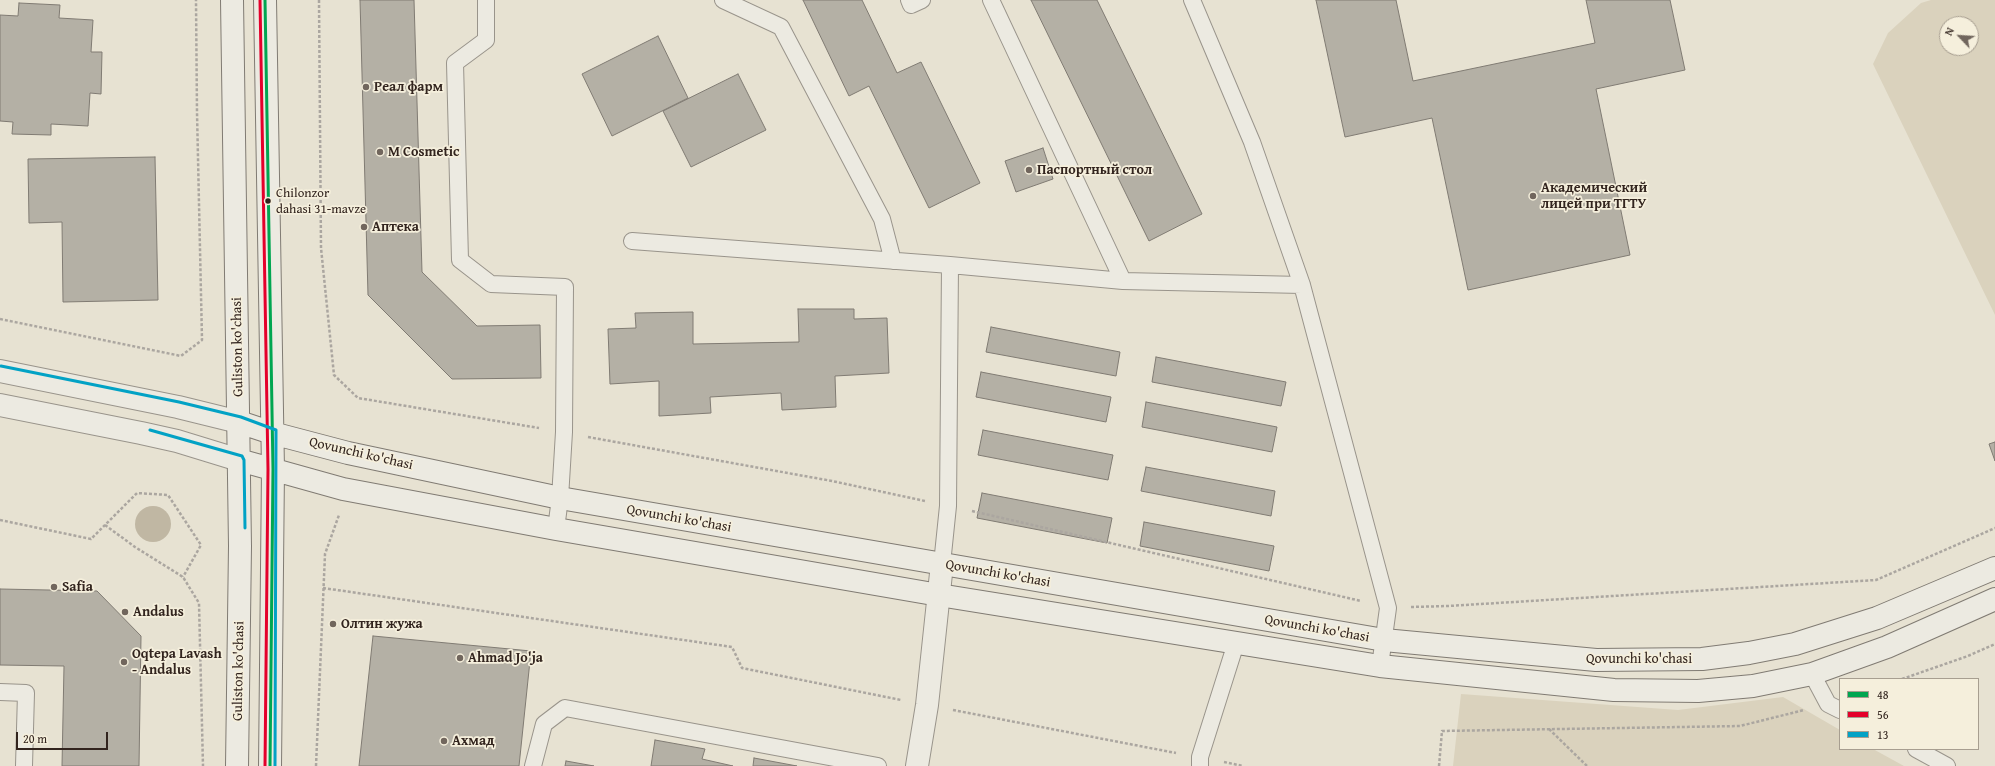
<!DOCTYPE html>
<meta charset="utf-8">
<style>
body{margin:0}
#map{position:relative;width:1995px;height:766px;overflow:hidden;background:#e7e2d2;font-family:"Gentium Book Plus",serif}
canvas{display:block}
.legend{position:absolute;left:1839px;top:678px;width:140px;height:72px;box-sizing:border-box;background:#f5efdc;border:1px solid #a79e90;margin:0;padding:5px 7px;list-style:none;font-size:12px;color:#32241e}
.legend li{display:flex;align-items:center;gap:8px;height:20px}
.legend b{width:20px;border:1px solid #a79e90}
.north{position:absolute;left:1939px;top:16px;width:40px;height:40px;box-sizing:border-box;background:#f5efdc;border:1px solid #a79e90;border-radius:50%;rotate:295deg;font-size:11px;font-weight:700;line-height:16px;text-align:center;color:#32241e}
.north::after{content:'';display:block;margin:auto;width:14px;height:18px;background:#71665d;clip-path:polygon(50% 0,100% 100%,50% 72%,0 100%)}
.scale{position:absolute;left:16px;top:732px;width:92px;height:18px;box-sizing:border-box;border:2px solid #32241e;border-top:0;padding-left:5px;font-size:12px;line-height:14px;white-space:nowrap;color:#32241e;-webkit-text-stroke:3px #f5efdc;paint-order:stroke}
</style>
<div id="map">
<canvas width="1995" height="766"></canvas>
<ul class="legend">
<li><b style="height:5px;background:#00a651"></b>48</li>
<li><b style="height:5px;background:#e4002b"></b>56</li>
<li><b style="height:5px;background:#02a2c5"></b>13</li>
</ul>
<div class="north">N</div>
<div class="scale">20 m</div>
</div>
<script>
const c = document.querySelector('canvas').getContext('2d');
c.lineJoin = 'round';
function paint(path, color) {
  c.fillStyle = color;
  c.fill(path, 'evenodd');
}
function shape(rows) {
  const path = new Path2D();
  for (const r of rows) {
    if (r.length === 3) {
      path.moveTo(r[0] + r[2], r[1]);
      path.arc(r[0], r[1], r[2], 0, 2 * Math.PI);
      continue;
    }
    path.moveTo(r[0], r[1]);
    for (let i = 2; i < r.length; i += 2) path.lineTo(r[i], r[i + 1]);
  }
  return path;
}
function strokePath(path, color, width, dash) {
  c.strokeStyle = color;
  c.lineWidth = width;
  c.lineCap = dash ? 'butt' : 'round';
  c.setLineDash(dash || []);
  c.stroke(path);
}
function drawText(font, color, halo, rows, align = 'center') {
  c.font = font + ' "Gentium Book Plus",serif';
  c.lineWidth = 3.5;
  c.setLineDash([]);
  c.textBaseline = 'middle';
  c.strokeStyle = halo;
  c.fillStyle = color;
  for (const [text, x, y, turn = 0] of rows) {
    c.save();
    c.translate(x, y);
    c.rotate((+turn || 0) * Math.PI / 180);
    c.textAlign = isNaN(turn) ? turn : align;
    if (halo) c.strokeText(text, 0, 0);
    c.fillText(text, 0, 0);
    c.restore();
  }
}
paint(shape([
 [1931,0,1995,0,1995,315,1873,64,1888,33,1921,3],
 [1947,24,1971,24,1971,48,1947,48],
 [1461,694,1678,710,1783,697,1840,730,1840,749,1873,749,1904,766,1453,766]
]), '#dad2bd');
paint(shape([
 [153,524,18]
]), '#c0b7a3');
const building = shape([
 [360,0,414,0,422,272,477,326,540,325,541,378,452,379,368,295,360,0],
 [803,0,862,0,897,73,921,62,980,183,929,208,869,86,849,96,803,0],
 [1031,0,1097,0,1202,214,1149,241,1031,0],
 [1316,0,1396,0,1413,81,1595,43,1586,0,1670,0,1685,70,1596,89,1630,255,1468,290,1432,118,1345,137,1316,0],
 [19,3,60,5,59,18,93,20,91,52,102,52,101,94,90,93,88,126,51,124,51,135,12,134,13,122,0,121,0,15,18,16,19,3],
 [658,36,688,98,612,136,582,74,658,36],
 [738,74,766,130,691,167,663,111,738,74],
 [1043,148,1053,179,1016,192,1005,161,1043,148],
 [155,157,158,300,63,302,62,222,29,223,28,159,155,157],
 [798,309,854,309,854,319,887,318,889,373,835,376,836,407,782,410,781,393,710,397,711,413,659,416,659,381,610,384,608,329,636,328,635,313,693,312,693,344,799,342,798,309],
 [991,327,1120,352,1116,376,986,352,991,327],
 [1156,357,1286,382,1281,406,1152,382,1156,357],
 [981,372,1111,397,1106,422,976,397,981,372],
 [1146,402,1277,427,1272,452,1142,427,1146,402],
 [983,430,1113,455,1108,480,978,455,983,430],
 [1995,442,1995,461,1989,444,1995,442],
 [1146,467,1275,491,1271,516,1141,491,1146,467],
 [982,493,1112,518,1107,543,977,518,982,493],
 [1144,522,1274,546,1269,571,1140,546,1144,522],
 [0,589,97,591,141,636,139,766,62,766,64,666,0,665,0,589],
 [373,636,531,651,519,766,359,766,373,636],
 [655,740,705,749,702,759,733,766,651,766,655,740],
 [754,758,797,766,753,766,754,758],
 [566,761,594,766,565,766,566,761]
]);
paint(building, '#b4b0a5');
strokePath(building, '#807b73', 1);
const service = shape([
 [486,0,486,40,455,63,460,260,491,284,565,287,564,432,560,498,556,529],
 [723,0,781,27,882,219,893,261],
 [909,0,911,5,922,0],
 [991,0,1123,281],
 [1192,0,1252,142,1302,285,1388,608,1380,666],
 [632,241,950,265,1123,281,1302,285],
 [942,564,948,506,950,265],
 [1812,674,1828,704,1840,710],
 [0,692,26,693,24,766],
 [1916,749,1947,766],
 [533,766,544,724,565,708,878,766],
 [1200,766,1200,757,1236,643]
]);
const minor = shape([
 [917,766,927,705,942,564]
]);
const tertiary = shape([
 [0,371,178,407,239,422],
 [0,405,141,433,177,441,239,460]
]);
const secondary = shape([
 [232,0,240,546,237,766],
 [265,0,273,469,270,766],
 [239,422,272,433,348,453,560,498,1384,640,1596,660,1702,659,1749,653,1795,644,1877,618,1995,568],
 [239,460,343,489,556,529,939,595,1380,666,1614,690,1698,691,1753,686,1812,674,1887,647,1995,599]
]);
strokePath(service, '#99948b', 18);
strokePath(minor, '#99948b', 24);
strokePath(tertiary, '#99948b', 24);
strokePath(secondary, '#807b73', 24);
strokePath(shape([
 [319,0,321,248,334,375,358,398,539,428],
 [0,319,181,356,202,340,197,112,196,0],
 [588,437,832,481,925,501],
 [972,511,1361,601],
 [0,520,91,539,137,493,168,495,201,545,183,577],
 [105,525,135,547,183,577,199,603,203,766],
 [323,588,732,647,742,668,901,700],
 [1411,607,1448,606,1876,580,1995,528],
 [1902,679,1968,656,1995,644],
 [953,710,1176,753],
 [1549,729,1587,766],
 [1224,762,1243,766],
 [316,766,325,554,339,515],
 [1439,766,1442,731,1740,726,1804,710]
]), '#aba6a0', 2.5, [3, 2]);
strokePath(service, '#eceae1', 16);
strokePath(minor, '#eceae1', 22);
strokePath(tertiary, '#eceae1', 22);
strokePath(secondary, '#eceae1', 22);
strokePath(shape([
 [265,0,273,469,270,766]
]), '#00a651', 3);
strokePath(shape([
 [260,0,268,469,265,766]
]), '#e4002b', 3);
strokePath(shape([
 [1,366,179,402,241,417,276,430,275,766],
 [150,430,242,456,244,460,245,528]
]), '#02a2c5', 3);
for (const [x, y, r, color] of [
 [366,87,4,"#71665d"],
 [380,152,4,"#71665d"],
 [1029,170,4,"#71665d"],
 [1533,196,4,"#71665d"],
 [268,201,3.5,"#32241e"],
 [364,227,4,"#71665d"],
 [54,587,4,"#71665d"],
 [125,612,4,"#71665d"],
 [333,624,4,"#71665d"],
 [460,658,4,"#71665d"],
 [124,662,4,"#71665d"],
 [444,741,4,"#71665d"]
]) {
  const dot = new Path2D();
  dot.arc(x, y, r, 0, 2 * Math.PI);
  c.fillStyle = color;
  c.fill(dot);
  strokePath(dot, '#f5efdc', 1.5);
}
drawText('13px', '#32241e', '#f5efdc', [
 ["Chilonzor",276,194],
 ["dahasi 31-mavze",276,210]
], 'left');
drawText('bold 14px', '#32241e', '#f5efdc', [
 ["Реал фарм",374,87],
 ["M Cosmetic",388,152],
 ["Паспортный стол",1037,170],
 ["Академический",1541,188],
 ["лицей при ТГТУ",1541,204],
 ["Аптека",372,227],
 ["Safia",62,587],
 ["Andalus",133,612],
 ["Олтин жужа",341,624],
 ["Oqtepa Lavash",132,654],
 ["- Andalus",132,670],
 ["Ahmad Jo'ja",468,658],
 ["Ахмад",452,741]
], 'left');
drawText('14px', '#32241e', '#f5efdc', [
 ["Guliston ko'chasi",238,347,-91],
 ["Qovunchi ko'chasi",361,454,13],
 ["Qovunchi ko'chasi",679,519,10],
 ["Qovunchi ko'chasi",998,574,10],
 ["Qovunchi ko'chasi",1317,629,10],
 ["Qovunchi ko'chasi",1639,659],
 ["Guliston ko'chasi",239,671,-89]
]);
</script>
